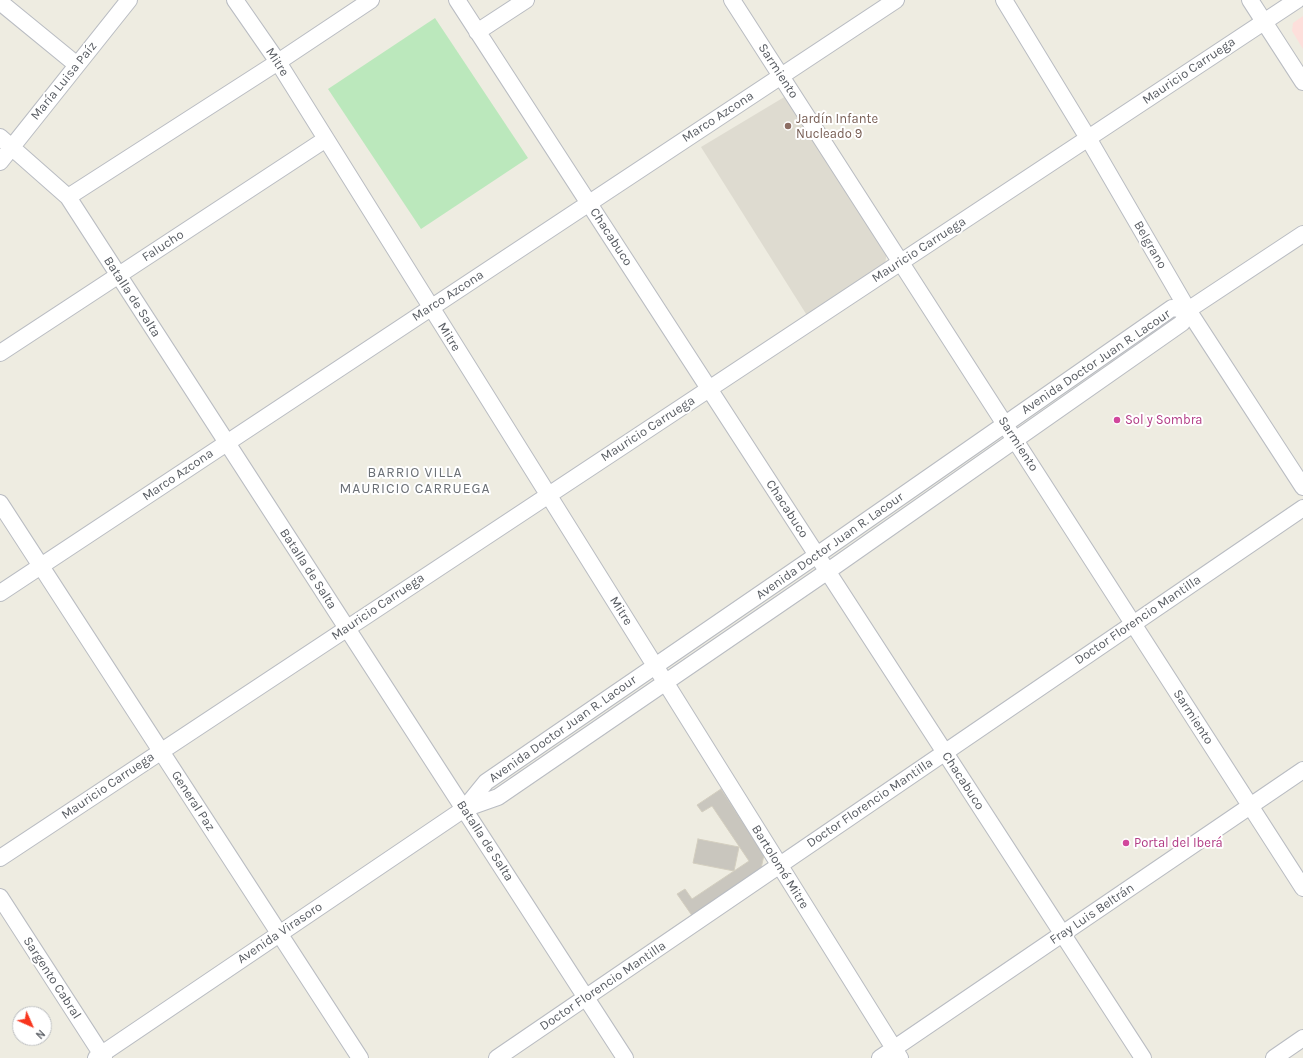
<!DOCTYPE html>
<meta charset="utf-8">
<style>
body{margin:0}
#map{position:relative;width:1303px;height:1058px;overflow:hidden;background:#eeece1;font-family:Karla,sans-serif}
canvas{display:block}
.north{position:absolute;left:12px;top:1006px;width:40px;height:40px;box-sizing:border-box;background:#fff;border:1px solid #bdbfc1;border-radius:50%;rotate:135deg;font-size:11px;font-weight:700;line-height:16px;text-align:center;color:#5a5e64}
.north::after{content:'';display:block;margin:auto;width:14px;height:18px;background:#f8351d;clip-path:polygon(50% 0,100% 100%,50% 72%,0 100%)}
</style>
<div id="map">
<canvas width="1303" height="1058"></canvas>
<div class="north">N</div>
</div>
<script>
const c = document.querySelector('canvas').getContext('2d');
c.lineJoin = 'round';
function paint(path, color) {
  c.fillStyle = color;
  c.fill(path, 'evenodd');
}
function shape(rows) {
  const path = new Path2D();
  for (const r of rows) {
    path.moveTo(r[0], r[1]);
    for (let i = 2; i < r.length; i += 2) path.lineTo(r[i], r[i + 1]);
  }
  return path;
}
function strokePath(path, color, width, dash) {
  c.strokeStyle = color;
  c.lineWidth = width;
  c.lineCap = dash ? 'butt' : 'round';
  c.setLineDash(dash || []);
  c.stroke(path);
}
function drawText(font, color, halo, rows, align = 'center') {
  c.font = font + ' Karla,sans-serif';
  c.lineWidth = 4;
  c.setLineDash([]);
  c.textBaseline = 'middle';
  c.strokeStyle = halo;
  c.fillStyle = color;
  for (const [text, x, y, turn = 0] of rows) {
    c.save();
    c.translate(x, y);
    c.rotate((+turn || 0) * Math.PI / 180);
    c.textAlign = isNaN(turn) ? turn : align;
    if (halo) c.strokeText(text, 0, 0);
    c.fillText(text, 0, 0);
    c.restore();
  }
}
paint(shape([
 [786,96,887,252,885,264,808,317,701,147]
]), '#dedbd0');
paint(shape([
 [1303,16,1303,49,1292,31,1293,23]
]), '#fddfdb');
paint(shape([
 [435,18,528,158,421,229,328,89]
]), '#bbe8bc');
const building = shape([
 [721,789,764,855,760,873,693,917,677,894,685,889,692,899,749,861,712,806,702,812,697,805,721,789],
 [698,839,739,847,734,871,693,863,698,839]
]);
paint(building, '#c9c6be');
strokePath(building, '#d3cebf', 1);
const minor = shape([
 [235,0,278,62,900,1058],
 [457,0,1143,1058],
 [732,0,1303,888],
 [1004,0,1088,138,1188,310,1303,487],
 [1250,0,1303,82],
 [0,2,77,65],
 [477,32,526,0],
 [0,137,68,197,625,1058],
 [0,162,129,0],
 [68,197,278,62,371,0],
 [1188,310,1303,234],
 [0,353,326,139],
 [0,503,360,1058],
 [0,593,896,0],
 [464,809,486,782,817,555,1172,308,1188,310],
 [0,858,1297,0],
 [0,897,104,1058],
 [96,1058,464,809,498,797,828,571,1182,323,1188,310],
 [497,1058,1303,508],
 [880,1058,1303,770],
 [1274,1058,1303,1038]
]);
strokePath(minor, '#b9bcc2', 18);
strokePath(minor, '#fff', 16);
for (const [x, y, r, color] of [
 [788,126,4,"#8d6e63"],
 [1117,420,4,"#d1479c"],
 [1126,843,4,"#d1479c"]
]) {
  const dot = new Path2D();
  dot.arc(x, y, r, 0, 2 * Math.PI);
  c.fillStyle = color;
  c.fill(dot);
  strokePath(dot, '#fff', 1.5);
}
drawText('13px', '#5a5e64', '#fff', [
 ["Mitre",277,62,57],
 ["Sarmiento",778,71,57],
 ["Mauricio Carruega",1189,71,-34],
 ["María Luisa Paíz",64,81,-51],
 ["Marco Azcona",718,117,-33],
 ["Chacabuco",611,237,57],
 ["Belgrano",1150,245,60],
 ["Falucho",163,246,-33],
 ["Mauricio Carruega",919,250,-33],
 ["Marco Azcona",448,296,-33],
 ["Batalla de Salta",132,297,57],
 ["Mitre",449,337,58],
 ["Avenida Doctor Juan R. Lacour",1096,362,-34],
 ["Mauricio Carruega",648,429,-33],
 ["Sarmiento",1018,444,57],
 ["Marco Azcona",178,475,-34],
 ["Chacabuco",787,509,57],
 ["Avenida Doctor Juan R. Lacour",830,546,-35],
 ["Batalla de Salta",308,569,57],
 ["Mauricio Carruega",378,607,-34],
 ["Mitre",621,611,58],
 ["Doctor Florencio Mantilla",1138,620,-34],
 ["Sarmiento",1193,717,57],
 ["Avenida Doctor Juan R. Lacour",563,729,-35],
 ["Chacabuco",963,781,57],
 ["Mauricio Carruega",108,786,-34],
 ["General Paz",193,801,57],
 ["Doctor Florencio Mantilla",870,803,-34],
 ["Batalla de Salta",485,841,57],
 ["Bartolomé Mitre",780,867,58],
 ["Fray Luis Beltrán",1092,914,-34],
 ["Avenida Virasoro",280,933,-34],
 ["Sargento Cabral",52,978,57],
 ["Doctor Florencio Mantilla",603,986,-34]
]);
drawText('13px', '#785e54', '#fff', [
 ["Jardín Infante",796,119],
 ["Nucleado 9",796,134]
], 'left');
drawText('13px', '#b23c85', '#fff', [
 ["Sol y Sombra",1125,420],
 ["Portal del Iberá",1134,843]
], 'left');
c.letterSpacing = '1px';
drawText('14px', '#6b7076', '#fff', [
 ["BARRIO VILLA",415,473],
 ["MAURICIO CARRUEGA",415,489]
]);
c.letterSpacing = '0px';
</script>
